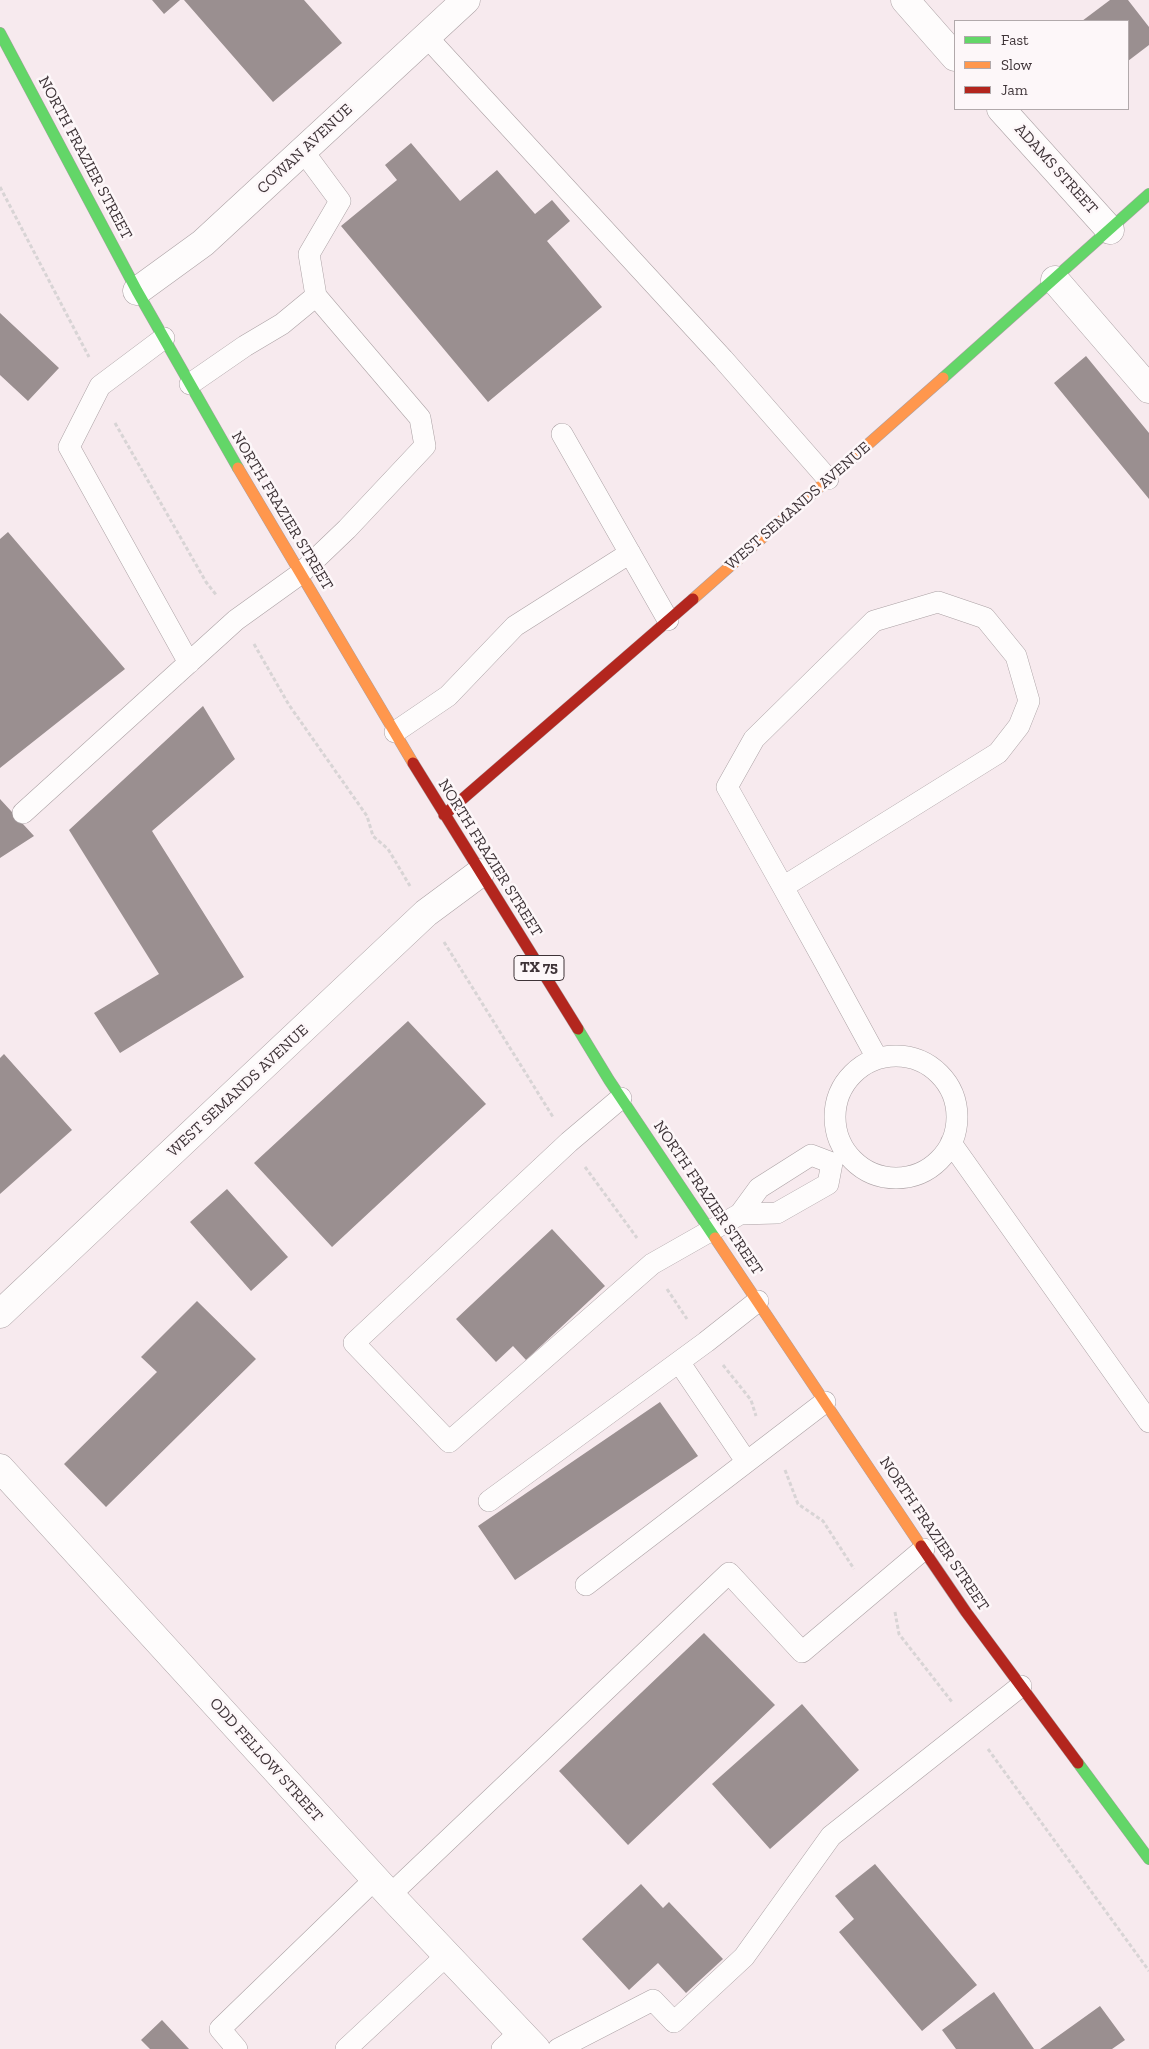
<!DOCTYPE html>
<style>
body{margin:0}
#map{position:relative;width:1149px;height:2049px;overflow:hidden;background:#f7eaee;font-family:"Zilla Slab",serif}
canvas{display:block}
.legend{position:absolute;left:954px;top:20px;width:175px;height:90px;box-sizing:border-box;background:#fdf7f9;border:1px solid #b1a9ab;margin:0;padding:6px 9px;list-style:none;font-size:15px;color:#3e3337}
.legend li{display:flex;align-items:center;gap:10px;height:25px}
.legend b{width:25px;border:1px solid #b1a9ab}
</style>
<div id="map">
<canvas width="1149" height="2049"></canvas>
<ul class="legend">
<li><b style="height:6px;background:#63d668"></b>Fast</li>
<li><b style="height:6px;background:#ff974d"></b>Slow</li>
<li><b style="height:6px;background:#b3261e"></b>Jam</li>
</ul>
</div>
<script>
const c = document.querySelector('canvas').getContext('2d');
c.lineJoin = 'round';
function paint(path, color) {
  c.fillStyle = color;
  c.fill(path, 'evenodd');
}
function shape(rows) {
  const path = new Path2D();
  for (const r of rows) {
    if (r.length === 3) {
      path.moveTo(r[0] + r[2], r[1]);
      path.arc(r[0], r[1], r[2], 0, 2 * Math.PI);
      continue;
    }
    path.moveTo(r[0], r[1]);
    for (let i = 2; i < r.length; i += 2) path.lineTo(r[i], r[i + 1]);
  }
  return path;
}
function strokePath(path, color, width, dash) {
  c.strokeStyle = color;
  c.lineWidth = width;
  c.lineCap = dash ? 'butt' : 'round';
  c.setLineDash(dash || []);
  c.stroke(path);
}
function drawText(font, color, halo, rows, align = 'center') {
  c.font = font + ' "Zilla Slab",serif';
  c.lineWidth = 5;
  c.setLineDash([]);
  c.textBaseline = 'middle';
  c.strokeStyle = halo;
  c.fillStyle = color;
  for (const [text, x, y, turn = 0] of rows) {
    c.save();
    c.translate(x, y);
    c.rotate((+turn || 0) * Math.PI / 180);
    c.textAlign = isNaN(turn) ? turn : align;
    if (halo) c.strokeText(text, 0, 0);
    c.fillText(text, 0, 0);
    c.restore();
  }
}
paint(shape([
 [152,0,180,0,164,14],
 [184,0,304,0,342,43,273,102],
 [1110,0,1128,0,1149,27,1149,45,1128,61,1128,21,1082,21],
 [411,143,460,201,497,170,535,214,552,200,570,221,547,241,602,307,488,402,341,226,397,180,385,165],
 [0,313,59,368,28,401,0,375],
 [1086,356,1149,433,1149,499,1054,383],
 [8,532,125,669,0,768,0,539],
 [203,706,235,759,152,831,244,977,120,1053,94,1013,159,974,69,830],
 [0,799,34,836,0,858],
 [408,1021,486,1104,332,1247,254,1163],
 [4,1054,72,1130,0,1194,0,1058],
 [227,1189,288,1257,251,1291,190,1222],
 [552,1229,605,1286,526,1360,513,1346,496,1362,456,1319],
 [197,1301,256,1359,106,1507,64,1464,157,1372,141,1357],
 [660,1402,698,1456,515,1580,478,1526],
 [704,1633,775,1705,628,1845,559,1771],
 [802,1704,859,1770,770,1849,712,1784],
 [875,1864,977,1985,922,2031,839,1932,854,1919,835,1896],
 [641,1884,663,1908,669,1902,723,1959,686,1993,658,1963,629,1990,582,1939],
 [994,1992,1034,2049,956,2049,942,2030],
 [1100,2006,1125,2040,1112,2049,1040,2049],
 [162,2020,189,2049,150,2049,141,2040]
]), '#9a8f90');
const lane = shape([
 [426,36,723,359,828,479],
 [303,151,340,201,309,254,316,296],
 [164,338,100,386,69,447,189,663],
 [562,434,668,620],
 [395,732,448,696,515,626,630,553],
 [23,813,236,620,300,574,347,529,425,446,420,418,316,296,282,324,245,346,190,384],
 [783,887,998,753,1019,726,1029,701,1016,656,985,618,938,602,874,621,754,739,727,787,783,887,824,961,877,1058],
 [896,1117,61],
 [621,1098,569,1142,354,1343,449,1442,652,1264,740,1214,759,1188,811,1155,832,1163,828,1184,777,1213,740,1214],
 [951,1143,1149,1422],
 [679,1362,746,1461],
 [489,1501,706,1342,758,1301],
 [586,1585,825,1402],
 [390,1895,729,1573,802,1652,924,1549],
 [237,2049,220,2029,375,1879],
 [346,2049,447,1955],
 [502,2049,520,2032],
 [558,2049,653,2000,674,2022,744,1957,831,1836,1021,1686]
]);
const street = shape([
 [905,0,955,57],
 [1001,109,1110,230],
 [1055,280,1149,389],
 [137,291,203,243,466,0],
 [0,1314,426,913,480,873],
 [0,1468,390,1895,536,2049]
]);
const fast = shape([
 [0,33,137,291,238,468],
 [943,378,1149,194],
 [578,1029,609,1080,715,1238],
 [1078,1763,1149,1859]
]);
const slow = shape([
 [238,468,413,763],
 [693,599,943,378],
 [715,1238,921,1546]
]);
const jam = shape([
 [413,763,578,1029],
 [444,815,693,599],
 [921,1546,966,1612,1078,1763]
]);
strokePath(lane, '#aba1a4', 22);
strokePath(street, '#aba1a4', 29);
strokePath(fast, '#aba1a4', 12);
strokePath(slow, '#aba1a4', 12);
strokePath(jam, '#aba1a4', 12);
strokePath(shape([
 [0,187,89,357],
 [115,423,206,582,217,596],
 [254,644,289,705,367,816,373,836,388,849,410,886],
 [444,942,553,1117],
 [585,1167,637,1238],
 [667,1289,687,1319],
 [723,1365,751,1400,756,1416],
 [785,1470,798,1504,823,1521,854,1569],
 [895,1612,899,1634,952,1702],
 [988,1749,1149,1971]
]), '#d8d4d5', 3, [4, 2.5]);
strokePath(lane, '#fefcfc', 21);
strokePath(street, '#fefcfc', 28);
strokePath(fast, '#63d668', 11);
strokePath(slow, '#ff974d', 11);
strokePath(jam, '#b3261e', 11);
for (const [x, y, w] of [
 [539,968,50]
]) {
  const box = new Path2D();
  box.roundRect(x - w / 2, y - 12.5, w, 25, 4);
  c.fillStyle = '#fdf7f9';
  c.fill(box);
  strokePath(box, '#3e3337', 1);
}
drawText('bold 15px', '#3e3337', null, [
 ["TX 75",539,968]
]);
drawText('16px', '#3e3337', '#fdf7f9', [
 ["COWAN AVENUE",305,149,-43],
 ["NORTH FRAZIER STREET",85,158,62],
 ["ADAMS STREET",1056,169,48],
 ["WEST SEMANDS AVENUE",798,506,-41],
 ["NORTH FRAZIER STREET",282,511,59],
 ["NORTH FRAZIER STREET",490,858,58],
 ["WEST SEMANDS AVENUE",238,1091,-43],
 ["NORTH FRAZIER STREET",708,1198,56],
 ["NORTH FRAZIER STREET",934,1534,56],
 ["ODD FELLOW STREET",266,1760,48]
]);
</script>
